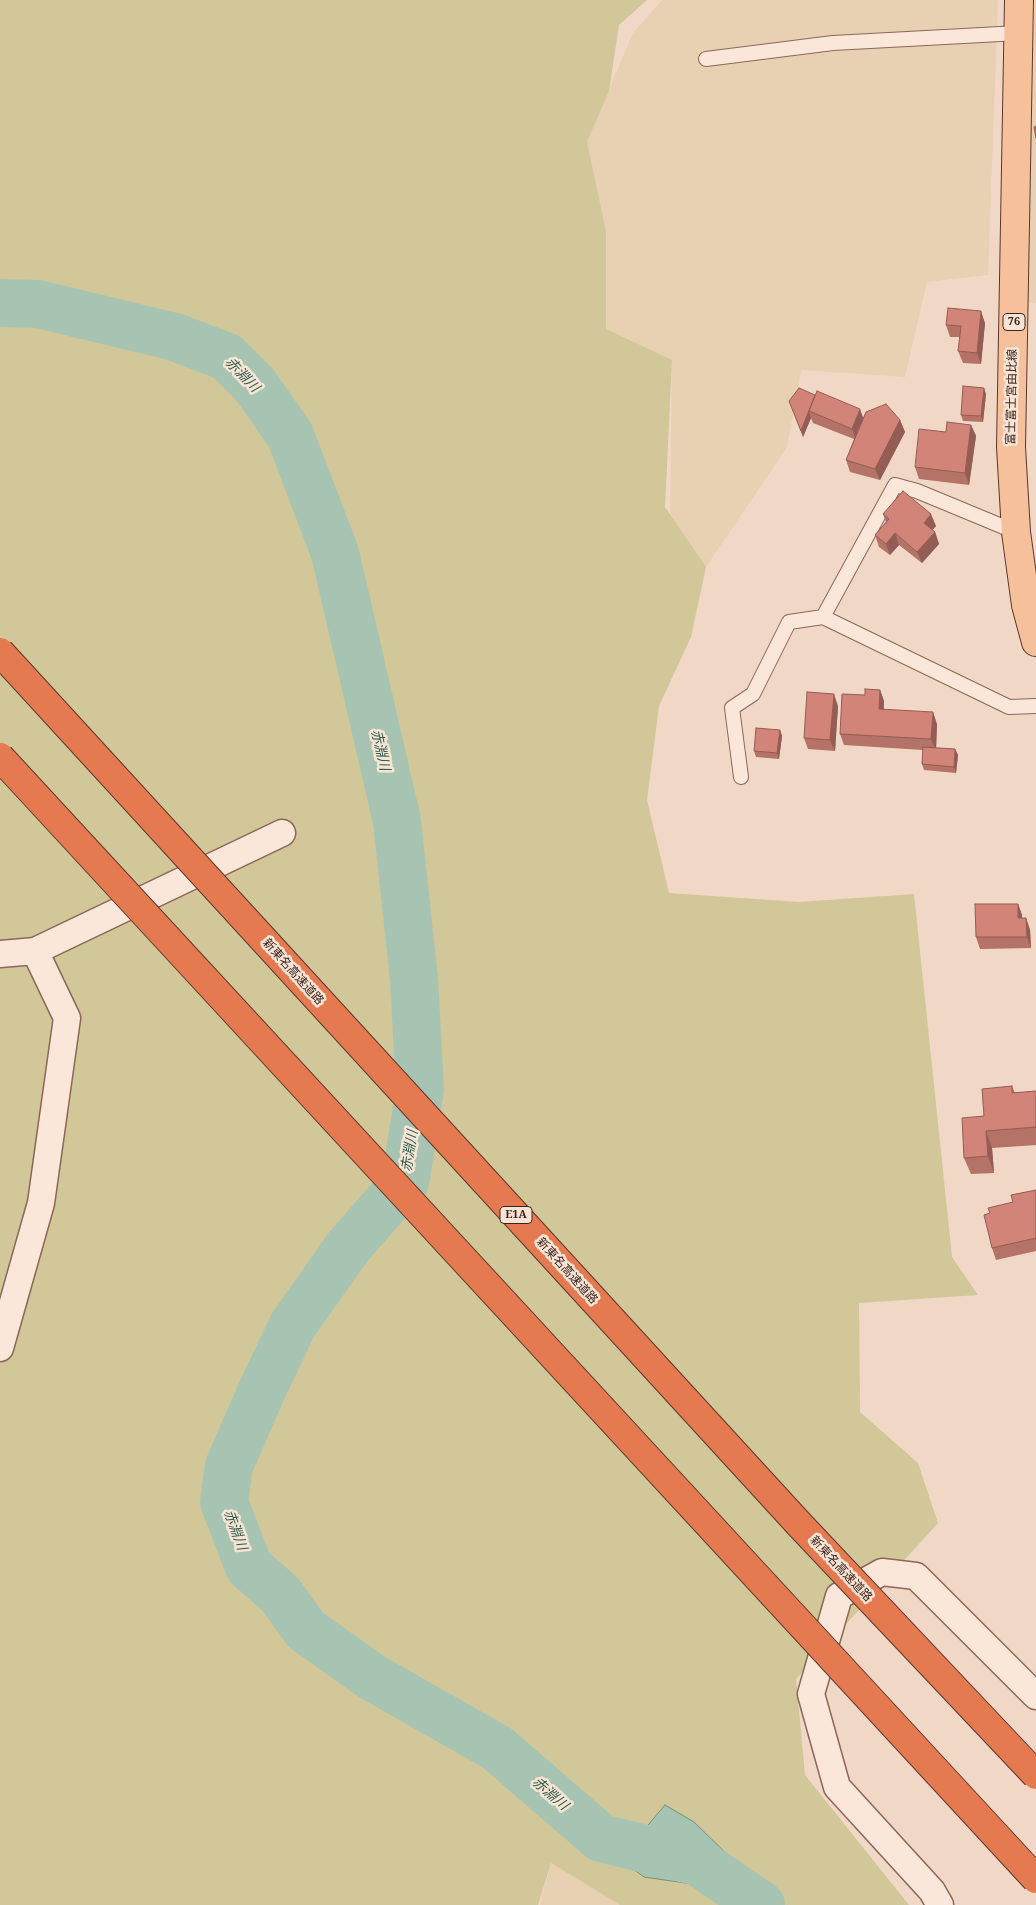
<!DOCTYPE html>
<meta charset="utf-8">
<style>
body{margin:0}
canvas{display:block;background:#f1d7c5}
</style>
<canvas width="1036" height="1905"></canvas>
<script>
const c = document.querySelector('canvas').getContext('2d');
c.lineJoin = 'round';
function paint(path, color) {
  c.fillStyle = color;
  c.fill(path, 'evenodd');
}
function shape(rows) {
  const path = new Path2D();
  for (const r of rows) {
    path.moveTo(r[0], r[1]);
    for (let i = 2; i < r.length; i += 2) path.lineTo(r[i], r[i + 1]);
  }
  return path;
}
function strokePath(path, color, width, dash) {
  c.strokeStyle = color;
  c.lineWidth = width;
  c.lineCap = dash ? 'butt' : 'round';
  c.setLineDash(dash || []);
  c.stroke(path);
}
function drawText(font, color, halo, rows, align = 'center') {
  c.font = font + ' "Noto Serif","Noto Sans JP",serif';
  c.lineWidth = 5;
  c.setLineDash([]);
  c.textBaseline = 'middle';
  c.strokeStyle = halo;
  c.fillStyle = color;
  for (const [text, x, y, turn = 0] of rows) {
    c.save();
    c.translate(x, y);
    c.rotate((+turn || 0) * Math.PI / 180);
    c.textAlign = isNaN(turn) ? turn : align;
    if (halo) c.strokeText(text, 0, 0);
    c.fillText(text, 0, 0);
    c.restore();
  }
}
paint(shape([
 [662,0,998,0,988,275,927,282,905,377,801,370,787,447,706,567,670,530,672,360,606,347,587,142,633,33],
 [1035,0,1036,0,1036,303,1023,301],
 [551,1863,620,1905,540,1905]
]), '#e8d0b2');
paint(shape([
 [0,0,647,0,619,25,609,91,587,142,606,232,606,329,672,360,665,507,706,567,691,637,659,706,647,800,669,893,799,902,914,894,952,1257,978,1295,859,1303,860,1412,918,1463,938,1523,796,1679,805,1775,909,1905,620,1905,551,1863,538,1905,0,1905]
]), '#d1c798');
const water = shape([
 [665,1805,694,1822,779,1905,739,1905,713,1887,644,1877,593,1840,637,1838,665,1805]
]);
paint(water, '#a7c4b3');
strokePath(water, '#6d947f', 1);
strokePath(shape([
 [0,303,38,304,175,337,227,357,255,385,290,435,335,553,397,821,414,979,420,1089,405,1182,348,1247,293,1325,262,1390,229,1466,224,1502,249,1567,280,1594,306,1630,372,1677,497,1748,601,1838,698,1862,761,1905]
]), '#a7c4b3', 48);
const lane = shape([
 [706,59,833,43,1019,33],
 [823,617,895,485,917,491,1016,532],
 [741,777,732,708,753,694,789,622,823,617,1009,707,1036,706]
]);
const street = shape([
 [35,951,282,833],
 [0,954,35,951,67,1018,41,1203,0,1348],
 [940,1905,932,1891,837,1787,811,1694,839,1596,882,1572,916,1576,1036,1696]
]);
const primary = shape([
 [1019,0,1011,447,1016,532,1026,605,1036,642]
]);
strokePath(lane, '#8e6659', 16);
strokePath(street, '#8e6659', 29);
strokePath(primary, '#5c362e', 30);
strokePath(lane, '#fbe7d9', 14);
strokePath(street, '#fbe7d9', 26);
strokePath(primary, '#f6c09b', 28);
const highwayBridge = shape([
 [0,652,799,1524,1036,1775],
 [0,757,1036,1879]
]);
strokePath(highwayBridge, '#5c362e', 30, []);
strokePath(highwayBridge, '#e57a51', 28);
paint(shape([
 [985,323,981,364,963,363,958,351,960,337,950,337,946,325],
 [986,394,983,422,963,421,961,415],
 [789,401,863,418,900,420,905,432,880,480,850,472,846,460,854,439,813,423,811,418,803,437],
 [971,425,976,436,969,485,919,479,915,467,946,432],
 [883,514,936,526,932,530,935,532,939,544,922,563,899,545,890,555,879,547,875,535,886,522],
 [880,690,884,701,884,709,937,724,936,748,955,749,958,755,956,773,924,770,922,764,923,750,844,745,840,734,865,695],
 [838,706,835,751,808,749,804,738],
 [780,730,782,736,779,759,756,757,754,751],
 [1018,904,1022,915,1022,918,1026,918,1030,930,1031,948,980,949,976,937],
 [1012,1086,1015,1093,1036,1091,1036,1145,992,1148,994,1173,971,1174,964,1158,984,1116],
 [1036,1190,1036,1251,996,1260,992,1248,990,1213]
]), '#b57267');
paint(shape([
 [981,311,985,323,981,364,977,353],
 [984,388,986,394,983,422,981,416],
 [860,409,864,420,856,440,852,429],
 [809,412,811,418,803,437,801,431],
 [900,420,905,432,880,480,875,469],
 [971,425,976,436,969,485,965,473],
 [931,514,936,526,928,535,924,523],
 [935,532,939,544,922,563,917,552],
 [895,533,899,545,890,555,886,544],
 [880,690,884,701,883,720,879,709],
 [834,694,838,706,835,751,830,740],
 [933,712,937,724,936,751,931,739],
 [780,730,782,736,779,759,777,753],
 [955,749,958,755,956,773,954,767],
 [1018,904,1022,915,1022,930,1018,918],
 [1026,918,1030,930,1031,948,1027,937],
 [986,1131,992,1148,994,1173,988,1156]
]), '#935c54');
const building = shape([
 [1036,126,1036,138,1034,127,1036,126],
 [948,308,981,311,977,353,958,351,961,326,946,325,948,308],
 [963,386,984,388,981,416,961,415,963,386],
 [799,388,815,395,801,431,789,401,799,388],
 [817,391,860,409,852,429,809,411,817,391],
 [886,404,900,420,875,469,846,460,866,412,886,404],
 [947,422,971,425,965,473,915,467,919,429,946,432,947,422],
 [903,491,931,514,924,523,935,532,917,552,895,533,886,544,875,535,889,519,883,514,903,491],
 [865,689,880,690,879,709,933,712,931,739,840,734,842,694,865,695,865,689],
 [807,692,834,694,830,740,804,738,807,692],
 [756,728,780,730,777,753,754,751,756,728],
 [923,747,955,749,954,767,922,764,923,747],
 [975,904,1018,904,1018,918,1026,918,1027,937,976,937,975,904],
 [1012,1086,1012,1093,1036,1091,1036,1127,986,1131,988,1156,964,1158,962,1118,984,1116,982,1089,1012,1086],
 [1036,1190,1036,1238,992,1248,984,1215,990,1213,988,1208,1013,1202,1011,1195,1036,1190]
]);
paint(building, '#d28478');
strokePath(building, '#935c54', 1);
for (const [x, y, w] of [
 [1014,322,22],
 [516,1215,32]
]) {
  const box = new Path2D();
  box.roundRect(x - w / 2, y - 8.5, w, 17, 4);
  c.fillStyle = '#f8e4d5';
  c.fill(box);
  strokePath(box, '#3d241e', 1);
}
drawText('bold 11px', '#3d241e', null, [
 ["76",1014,322],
 ["E1A",516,1215]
]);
drawText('12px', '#3d241e', '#f8e4d5', [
 ["富士富士宮由比線",1012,397,-89],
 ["新東名高速道路",293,972,48],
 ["新東名高速道路",567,1271,48],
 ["新東名高速道路",841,1569,47]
]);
drawText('italic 14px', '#2d5e4d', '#f8e4d5', [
 ["赤淵川",242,375,46],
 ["赤淵川",380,750,77],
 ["赤淵川",410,1151,-81],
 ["赤淵川",235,1530,70],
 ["赤淵川",550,1794,41]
]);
</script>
